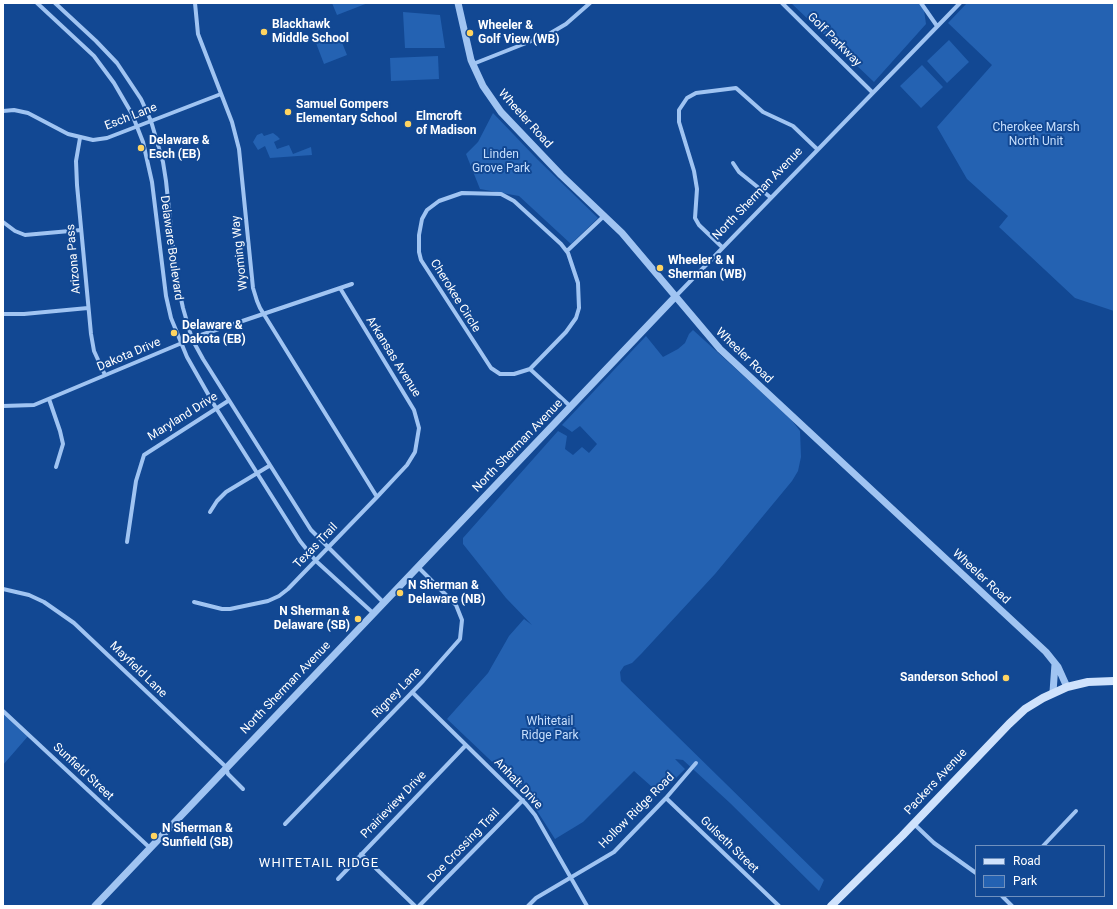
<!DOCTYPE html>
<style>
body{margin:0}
#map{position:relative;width:1117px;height:909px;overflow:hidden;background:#124893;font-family:Roboto,sans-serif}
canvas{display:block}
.frame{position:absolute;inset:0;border:4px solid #fff;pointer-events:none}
.legend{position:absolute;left:975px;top:845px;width:130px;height:52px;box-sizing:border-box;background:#124893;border:1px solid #7191be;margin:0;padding:5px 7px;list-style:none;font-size:12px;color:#fff}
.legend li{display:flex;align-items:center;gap:8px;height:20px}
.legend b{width:20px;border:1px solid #7191be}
</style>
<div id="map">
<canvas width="1117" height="909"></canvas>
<div class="frame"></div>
<ul class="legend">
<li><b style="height:5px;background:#cfe2fc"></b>Road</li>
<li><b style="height:11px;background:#2462b2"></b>Park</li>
</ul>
</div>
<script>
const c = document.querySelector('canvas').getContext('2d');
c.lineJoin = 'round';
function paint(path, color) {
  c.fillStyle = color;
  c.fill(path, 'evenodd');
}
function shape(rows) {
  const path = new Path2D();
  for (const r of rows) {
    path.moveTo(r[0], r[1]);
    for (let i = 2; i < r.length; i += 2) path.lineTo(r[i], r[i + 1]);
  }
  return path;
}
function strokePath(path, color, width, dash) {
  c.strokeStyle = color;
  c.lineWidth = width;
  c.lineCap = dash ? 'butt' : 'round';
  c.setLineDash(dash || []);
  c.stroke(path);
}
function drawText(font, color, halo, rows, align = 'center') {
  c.font = font + ' Roboto,sans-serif';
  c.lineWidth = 4;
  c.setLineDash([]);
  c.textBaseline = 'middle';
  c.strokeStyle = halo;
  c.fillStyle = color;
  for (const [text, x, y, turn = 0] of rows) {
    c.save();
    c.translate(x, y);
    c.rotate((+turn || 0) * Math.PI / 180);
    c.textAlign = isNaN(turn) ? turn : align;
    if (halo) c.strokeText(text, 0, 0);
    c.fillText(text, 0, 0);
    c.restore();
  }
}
paint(shape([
 [332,3,368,3,337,15],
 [791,3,923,3,926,24,874,82],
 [967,3,1114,3,1114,311,1075,298,999,227,1008,216,967,179,937,127,992,65,948,23],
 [403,12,440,15,445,48,405,48],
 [339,35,347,55,324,64,316,43],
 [949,40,969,62,947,83,927,61],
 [438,56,439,79,391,81,390,58],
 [922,65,943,87,921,108,900,86],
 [493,113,538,160,598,218,571,244,519,196,480,189,466,154,478,142],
 [262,133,264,136,273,133,277,136,280,139,274,142,277,149,289,145,293,154,311,147,312,155,270,158,265,146,258,150,253,142,257,135],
 [693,330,790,418,800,431,801,457,798,471,792,481,715,574,642,653,632,663,624,666,620,672,621,681,824,880,819,891,730,803,683,760,675,759,685,769,660,794,634,771,583,822,555,839,527,795,447,719,488,673,509,636,524,619,532,625,506,598,463,544,463,538,558,431,567,436,565,449,573,455,582,447,589,453,597,444,580,426,572,432,562,425,646,336,663,357,678,349,685,343,689,334],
 [3,711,29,735,3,765]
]), '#2462b2');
strokePath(shape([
 [37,3,94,56,114,83,132,114,143,142,152,182,166,296,171,318,187,357,216,408,300,541,316,561,373,613],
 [55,3,96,41,117,63,141,99,151,121,163,162,166,181,176,276,183,308,192,339,203,359,311,530,383,602],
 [195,3,198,34,232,122,239,149,253,288,257,301,260,308,377,497],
 [782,3,872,92],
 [921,3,937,26],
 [473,64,549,34,566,24,590,3],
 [3,111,14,110,28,113,68,134,93,140,107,138,221,94],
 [80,138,76,161,77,185,91,334,94,351,105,375],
 [733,163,739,172,770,197],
 [3,222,15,231,25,235,81,230],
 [722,247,699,225,695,218,697,189,694,171,679,122,679,110,687,98,696,93,736,88,763,112,793,126,817,149],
 [567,251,604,216],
 [675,297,960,3],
 [3,314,24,314,88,308],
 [530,369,514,374,500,374,491,368,421,260,419,252,419,235,422,219,427,210,439,201,462,193,501,194,514,201,561,244,568,253,578,283,579,308,576,318,566,332,530,369,570,406],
 [49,399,60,431,63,444,56,467],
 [3,406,34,405,201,335,352,284],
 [210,512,217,501,226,492,269,466],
 [127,542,136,481,144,455,228,401],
 [3,589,29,595,44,602,74,623,226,767,228,774,243,789],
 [194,602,222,609,230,609,268,601,279,596,288,589,377,497,407,465,415,452,419,428,414,410,340,288],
 [412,692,526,804,535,815,587,906],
 [3,711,150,848],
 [666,798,779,906],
 [285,824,423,681,460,639,462,620,456,605,418,567],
 [914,824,934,843,976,873],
 [1043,846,1076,811],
 [361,854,415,906],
 [338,879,466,745],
 [1002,896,1012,906],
 [419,906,523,800],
 [528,906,536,898,614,852,666,798,696,763]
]), '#a0c4f2', 4);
strokePath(shape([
 [458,3,471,60,483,86,501,112,561,175,622,233,720,349,1046,652,1058,667,1067,687],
 [1053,692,1055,664],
 [95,906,675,297]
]), '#a0c4f2', 7);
strokePath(shape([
 [831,906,902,836,1009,724,1025,709,1043,698,1067,687,1088,682,1114,681]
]), '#cfe2fc', 8);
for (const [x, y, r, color] of [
 [264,32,4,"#ffd461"],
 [470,33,4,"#ffd461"],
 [288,112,4,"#ffd461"],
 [408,124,4,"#ffd461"],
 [141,148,4,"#ffd461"],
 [660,268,4,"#ffd461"],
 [174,333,4,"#ffd461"],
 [400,593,4,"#ffd461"],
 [358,619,4,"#ffd461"],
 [1006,678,4,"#ffd461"],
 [154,836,4,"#ffd461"]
]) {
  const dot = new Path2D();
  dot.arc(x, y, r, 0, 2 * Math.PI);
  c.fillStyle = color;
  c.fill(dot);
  strokePath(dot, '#124893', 1.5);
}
drawText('bold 12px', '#fff', '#124893', [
 ["Blackhawk",272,25],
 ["Middle School",272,39],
 ["Wheeler &",478,26],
 ["Golf View (WB)",478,40],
 ["Samuel Gompers",296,105],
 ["Elementary School",296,119],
 ["Elmcroft",416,117],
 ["of Madison",416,131],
 ["Delaware &",149,141],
 ["Esch (EB)",149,155],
 ["Wheeler & N",668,261],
 ["Sherman (WB)",668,275],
 ["Delaware &",182,326],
 ["Dakota (EB)",182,340],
 ["N Sherman &",408,586],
 ["Delaware (NB)",408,600],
 ["N Sherman &",350,612,"right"],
 ["Delaware (SB)",350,626,"right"],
 ["Sanderson School",998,678,"right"],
 ["N Sherman &",162,829],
 ["Sunfield (SB)",162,843]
], 'left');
drawText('12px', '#fff', '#124893', [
 ["Golf Parkway",834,40,45],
 ["Esch Lane",131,117,-21],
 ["Wheeler Road",525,119,48],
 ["North Sherman Avenue",758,194,-46],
 ["Delaware Boulevard",171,248,82],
 ["Wyoming Way",240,253,-96],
 ["Arizona Pass",74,259,-95],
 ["Cherokee Circle",455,296,58],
 ["Dakota Drive",129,355,-23],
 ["Wheeler Road",744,356,44],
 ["Arkansas Avenue",393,357,58],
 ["Maryland Drive",183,417,-32],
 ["North Sherman Avenue",518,446,-46],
 ["Texas Trail",316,546,-46],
 ["Wheeler Road",981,577,43],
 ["Mayfield Lane",138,670,44],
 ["North Sherman Avenue",286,688,-46],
 ["Rigney Lane",397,693,-46],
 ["Sunfield Street",83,772,43],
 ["Packers Avenue",936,782,-47],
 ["Anhalt Drive",518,784,47],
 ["Prairieview Drive",394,805,-46],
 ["Hollow Ridge Road",637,811,-45],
 ["Gulseth Street",729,845,44],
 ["Doe Crossing Trail",464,846,-46]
]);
drawText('12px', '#c7dffd', '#124893', [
 ["Cherokee Marsh",1036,128],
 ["North Unit",1036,142],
 ["Linden",501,155],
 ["Grove Park",501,169],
 ["Whitetail",550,722],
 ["Ridge Park",550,736]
]);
c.letterSpacing = '1px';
drawText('13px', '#fff', '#124893', [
 ["WHITETAIL RIDGE",319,864]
]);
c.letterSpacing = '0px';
</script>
